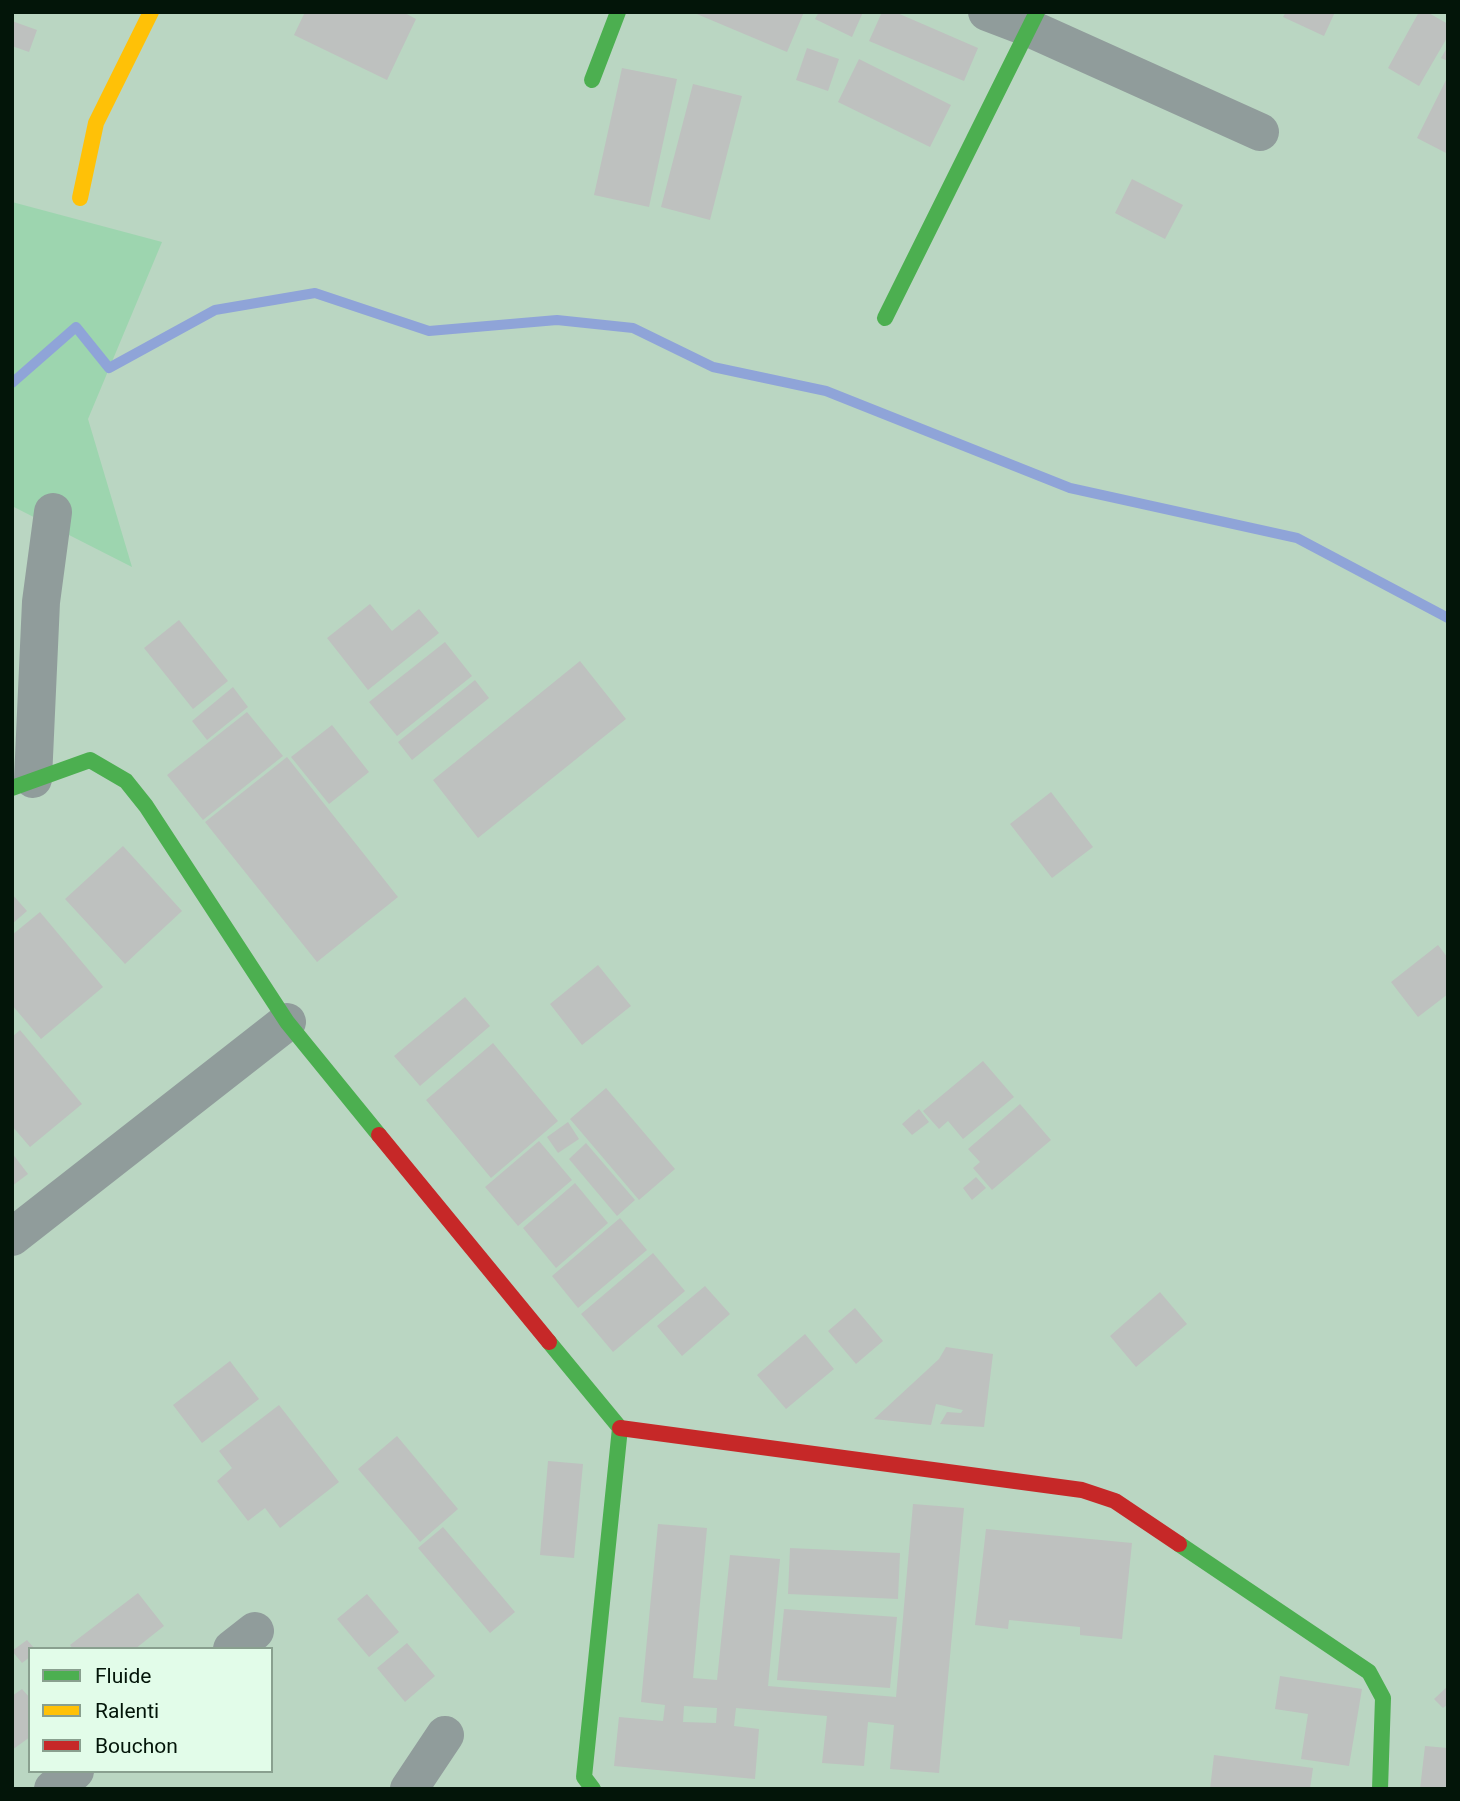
<!DOCTYPE html>
<style>
body{margin:0}
#map{position:relative;width:1460px;height:1801px;overflow:hidden;background:#bad6c2;font-family:Roboto,sans-serif}
canvas{display:block}
.frame{position:absolute;inset:0;border:14px solid #031509;pointer-events:none}
.legend{position:absolute;left:28px;top:1647px;width:245px;height:126px;box-sizing:border-box;background:#e2fce9;border:2px solid #89a08f;margin:0;padding:9px 12px;list-style:none;font-size:21px;color:#031509}
.legend li{display:flex;align-items:center;gap:14px;height:35px}
.legend b{width:35px;border:2px solid #89a08f}
</style>
<div id="map">
<canvas width="1460" height="1801"></canvas>
<div class="frame"></div>
<ul class="legend">
<li><b style="height:9px;background:#4caf50"></b>Fluide</li>
<li><b style="height:9px;background:#ffc107"></b>Ralenti</li>
<li><b style="height:9px;background:#c62828"></b>Bouchon</li>
</ul>
</div>
<script>
const c = document.querySelector('canvas').getContext('2d');
c.lineJoin = 'round';
function paint(path, color) {
  c.fillStyle = color;
  c.fill(path, 'evenodd');
}
function shape(rows) {
  const path = new Path2D();
  for (const r of rows) {
    path.moveTo(r[0], r[1]);
    for (let i = 2; i < r.length; i += 2) path.lineTo(r[i], r[i + 1]);
  }
  return path;
}
function strokePath(path, color, width, dash) {
  c.strokeStyle = color;
  c.lineWidth = width;
  c.lineCap = dash ? 'butt' : 'round';
  c.setLineDash(dash || []);
  c.stroke(path);
}
paint(shape([
 [12,202,162,242,88,419,132,567,12,506]
]), '#9dd5af');
strokePath(shape([
 [12,383,76,327,109,368,215,310,315,293,429,331,557,320,633,328,713,367,826,391,1070,488,1297,538,1448,618]
]), '#8fa4d8', 10);
paint(shape([
 [305,12,403,12,416,19,387,80,294,35],
 [692,12,804,12,787,52],
 [819,12,863,12,852,37,815,19],
 [882,12,895,12,978,48,964,81,869,41],
 [1286,12,1335,12,1324,36,1283,17],
 [1419,12,1427,12,1448,24,1448,36,1419,86,1388,68],
 [12,21,37,30,29,52,12,46],
 [1448,46,1448,61,1441,58],
 [807,48,839,59,828,91,796,80],
 [859,59,951,105,930,147,838,102],
 [622,68,677,79,649,207,594,195],
 [1448,76,1448,154,1417,138],
 [693,84,742,96,710,220,661,207],
 [1132,179,1183,205,1165,239,1115,213],
 [370,604,392,631,419,609,439,633,368,690,327,638],
 [179,620,228,681,193,709,144,648],
 [445,642,472,676,397,736,369,702],
 [580,661,626,719,478,838,433,780],
 [475,680,489,698,412,760,398,742],
 [233,687,248,707,207,740,192,721],
 [247,712,283,756,203,820,167,775],
 [332,725,369,772,329,804,291,757],
 [287,757,398,897,317,962,205,822],
 [1051,792,1093,847,1052,878,1010,824],
 [123,846,182,911,125,964,65,899],
 [12,894,27,911,12,924],
 [40,912,103,987,41,1039,12,1005,12,935],
 [1438,945,1448,958,1448,994,1418,1017,1391,982],
 [598,965,631,1006,582,1045,550,1004],
 [465,997,490,1026,420,1086,394,1056],
 [20,1030,82,1104,30,1147,12,1126,12,1037],
 [493,1043,558,1121,491,1178,426,1100],
 [983,1061,1014,1097,963,1139,948,1121,939,1129,923,1111],
 [606,1088,675,1169,639,1200,570,1119],
 [1020,1104,1051,1140,992,1190,973,1168,980,1162,968,1149],
 [919,1109,929,1122,912,1135,902,1124],
 [568,1122,579,1139,558,1153,547,1137],
 [539,1141,572,1180,518,1226,485,1187],
 [586,1143,635,1200,617,1216,569,1159],
 [12,1153,28,1174,12,1186],
 [976,1177,986,1188,972,1200,963,1188],
 [575,1183,608,1223,556,1268,523,1228],
 [620,1218,647,1250,578,1308,552,1276],
 [653,1253,685,1291,613,1352,581,1314],
 [705,1286,730,1314,682,1356,657,1326],
 [1160,1292,1187,1324,1136,1367,1110,1336],
 [855,1308,883,1341,856,1364,828,1331],
 [805,1334,834,1369,786,1409,757,1375],
 [946,1347,993,1354,984,1427,940,1424,947,1412,961,1413,963,1410,936,1404,931,1425,874,1419,939,1359],
 [230,1361,259,1399,202,1443,173,1405],
 [279,1405,339,1482,280,1528,265,1508,248,1521,217,1481,232,1468,219,1451],
 [397,1436,458,1509,420,1542,358,1469],
 [548,1461,583,1464,574,1558,540,1555],
 [913,1504,964,1508,939,1773,890,1769,894,1725,868,1722,864,1766,822,1763,827,1716,736,1708,734,1726,759,1729,755,1779,614,1766,619,1717,663,1721,665,1705,641,1702,658,1524,707,1528,693,1678,717,1680,730,1555,780,1559,768,1686,896,1697],
 [684,1706,717,1708,716,1723,683,1722],
 [443,1527,515,1612,490,1633,418,1548],
 [986,1529,1132,1543,1122,1639,1080,1635,1080,1627,1009,1620,1008,1629,975,1625],
 [790,1548,900,1553,898,1599,788,1594],
 [138,1593,164,1626,135,1649,73,1649,70,1645],
 [367,1594,399,1632,369,1657,337,1619],
 [784,1609,897,1617,890,1688,777,1680],
 [27,1640,35,1649,30,1649,30,1657,22,1663,12,1651],
 [407,1643,435,1676,405,1702,377,1668],
 [1280,1676,1362,1689,1349,1766,1301,1759,1308,1714,1275,1709],
 [1448,1686,1448,1704,1443,1708,1434,1699],
 [22,1689,30,1698,30,1737,12,1750,12,1696],
 [1425,1746,1448,1748,1448,1789,1420,1789],
 [1214,1755,1313,1768,1310,1789,1210,1789]
]), '#bec1bf');
strokePath(shape([
 [987,12,1029,28,1260,132],
 [33,779,41,602,53,512],
 [12,1237,287,1022],
 [232,1649,255,1631],
 [53,1789,75,1771],
 [409,1789,445,1735]
]), '#909c9b', 38);
strokePath(shape([
 [592,80,618,12],
 [885,318,1037,12],
 [12,788,90,760,126,781,146,806,287,1022,379,1135],
 [549,1342,620,1428,584,1777,593,1789],
 [1179,1544,1369,1672,1383,1698,1380,1789]
]), '#4caf50', 16);
strokePath(shape([
 [80,198,96,123,151,12]
]), '#ffc107', 16);
strokePath(shape([
 [379,1135,549,1342],
 [620,1428,1082,1490,1115,1501,1179,1544]
]), '#c62828', 16);
</script>
